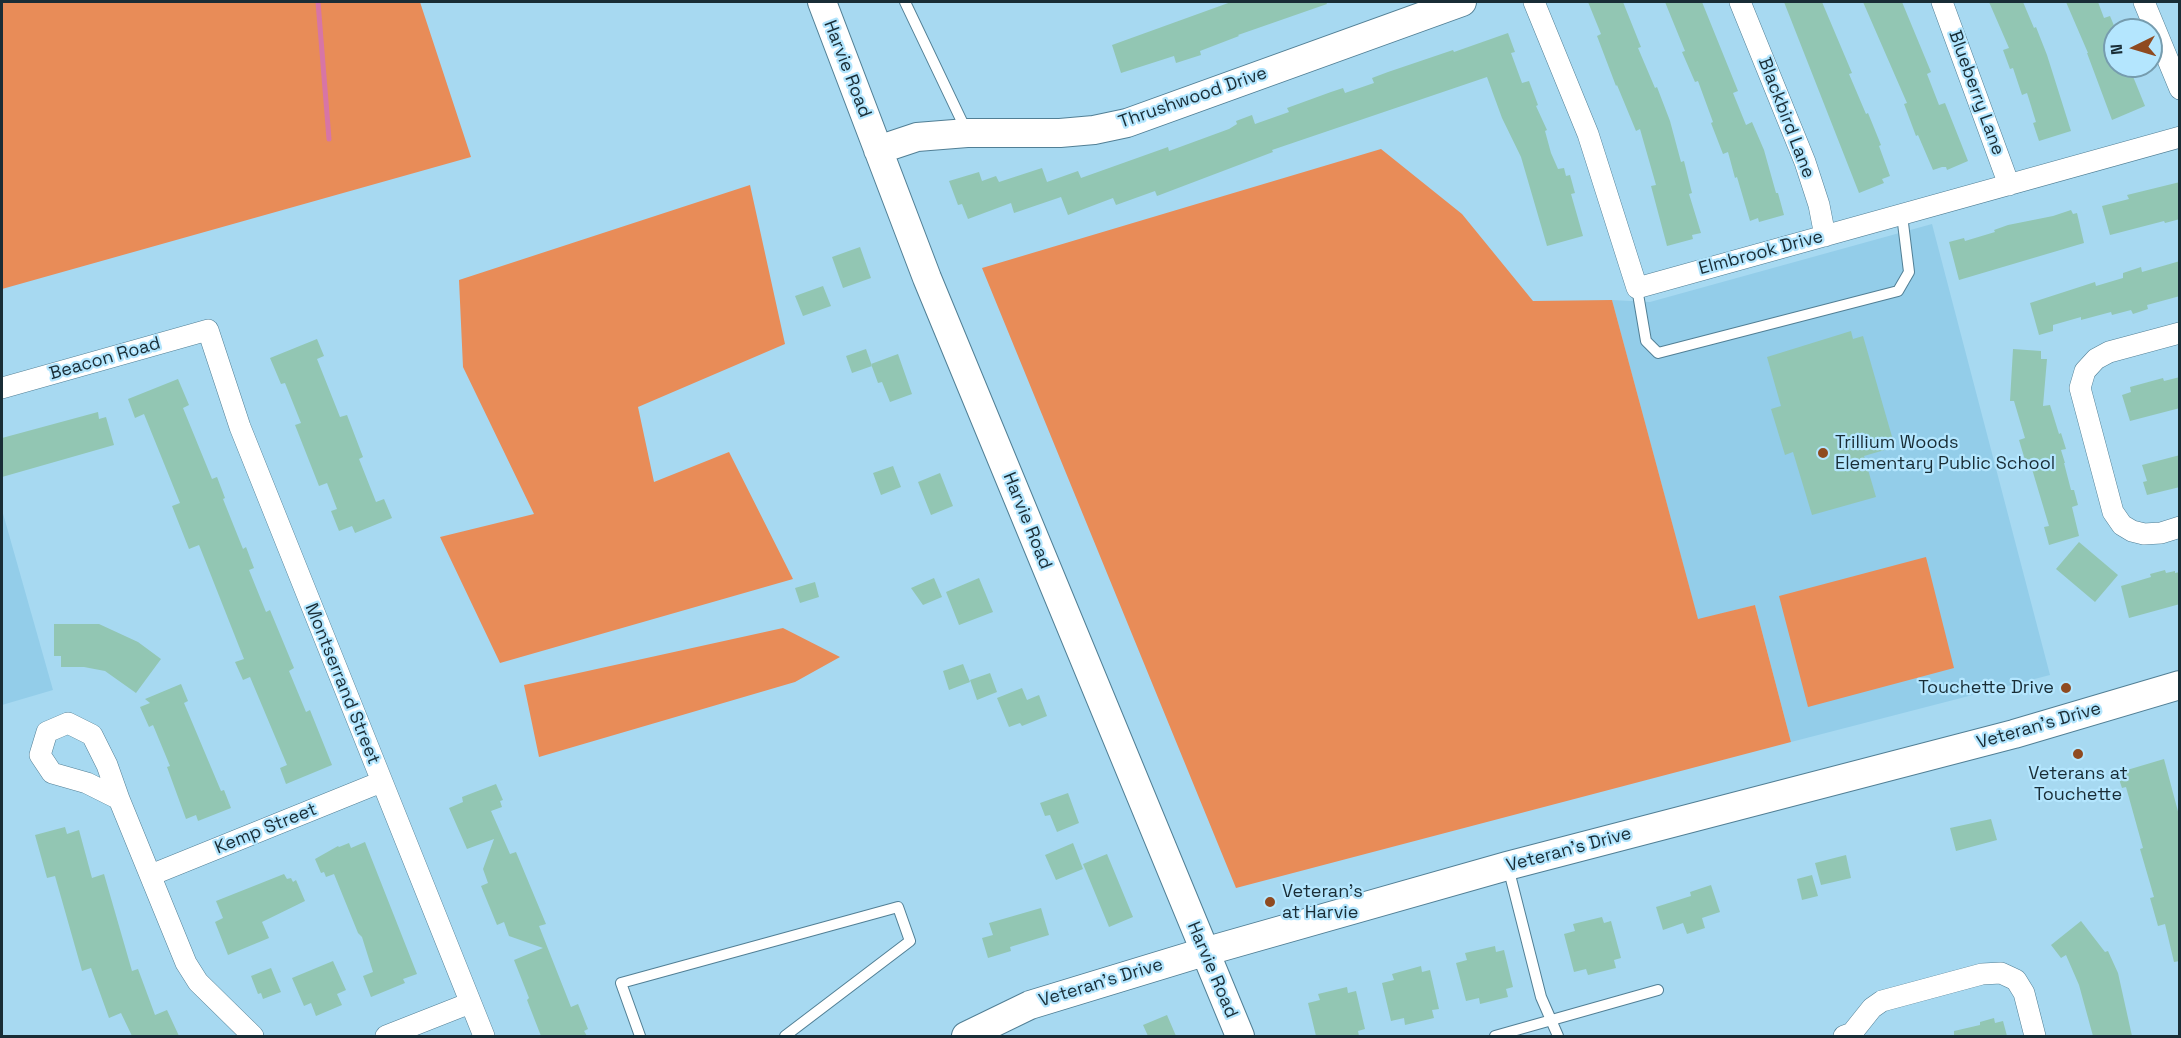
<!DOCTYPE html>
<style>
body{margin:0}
#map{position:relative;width:2181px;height:1038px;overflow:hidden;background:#a7d9f1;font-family:"Space Grotesk",sans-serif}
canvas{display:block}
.frame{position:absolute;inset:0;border:3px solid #192d36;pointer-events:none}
.north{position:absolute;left:2103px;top:18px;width:60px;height:60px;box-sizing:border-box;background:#b4e6fe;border:2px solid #769cae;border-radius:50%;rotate:265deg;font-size:16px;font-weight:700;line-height:24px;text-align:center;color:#192d36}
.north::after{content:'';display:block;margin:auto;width:21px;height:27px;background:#8f4a20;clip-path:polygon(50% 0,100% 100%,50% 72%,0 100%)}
</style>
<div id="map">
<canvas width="2181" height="1038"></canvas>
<div class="frame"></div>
<div class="north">N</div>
</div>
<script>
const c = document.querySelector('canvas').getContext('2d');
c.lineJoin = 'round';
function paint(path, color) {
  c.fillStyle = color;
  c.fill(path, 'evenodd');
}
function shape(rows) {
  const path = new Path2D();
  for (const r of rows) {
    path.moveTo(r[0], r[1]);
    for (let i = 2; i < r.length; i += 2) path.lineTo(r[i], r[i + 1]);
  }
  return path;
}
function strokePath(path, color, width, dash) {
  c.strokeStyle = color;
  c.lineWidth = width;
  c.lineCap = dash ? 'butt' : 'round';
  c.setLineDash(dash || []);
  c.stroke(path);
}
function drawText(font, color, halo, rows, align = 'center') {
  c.font = font + ' "Space Grotesk",sans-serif';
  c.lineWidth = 4.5;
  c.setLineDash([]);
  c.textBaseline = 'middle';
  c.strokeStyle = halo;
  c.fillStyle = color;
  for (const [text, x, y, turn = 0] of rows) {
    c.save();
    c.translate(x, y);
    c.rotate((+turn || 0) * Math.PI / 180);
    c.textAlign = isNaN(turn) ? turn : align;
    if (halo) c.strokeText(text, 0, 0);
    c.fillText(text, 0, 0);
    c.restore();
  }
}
paint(shape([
 [1932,224,2050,675,1791,742,1755,605,1698,620,1612,300,1650,302],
 [2,510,53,690,2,705]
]), '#93cde9');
paint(shape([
 [2,2,420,2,471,157,2,289],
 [1381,149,1462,214,1533,301,1612,300,1698,619,1755,605,1791,742,1236,888,982,268],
 [750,185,785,344,638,407,654,482,729,452,793,579,500,663,440,537,534,514,463,367,459,280],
 [1926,557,1954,668,1808,707,1779,596],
 [783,628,840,657,795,682,539,757,524,685]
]), '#e88c58');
strokePath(shape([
 [318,2,329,139]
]), '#d775a6', 5);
paint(shape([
 [1231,2,1326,2,1327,4,1238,35,1239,36,1200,51,1201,55,1176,63,1174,56,1121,73,1112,45],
 [1588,2,1623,2,1641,47,1638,48,1655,88,1657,87,1670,121,1681,162,1684,161,1692,193,1689,194,1701,233,1692,235,1693,239,1667,246,1651,186,1656,185,1640,129,1636,131,1617,85,1616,86,1597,36,1601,34],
 [1665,2,1702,2,1738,91,1733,93,1746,125,1752,122,1764,150,1776,193,1778,193,1784,215,1759,222,1758,218,1750,221,1737,177,1735,178,1728,152,1723,154,1711,123,1713,122,1698,81,1695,82,1682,52,1685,51],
 [1784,2,1822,2,1852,73,1849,74,1866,114,1868,113,1881,145,1879,146,1890,176,1882,179,1884,183,1859,193],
 [1863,2,1902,2,1931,72,1927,74,1939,105,1945,103,1968,161,1947,170,1946,167,1942,167,1933,170,1918,135,1916,136,1904,104,1907,103],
 [1989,2,2023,2,2034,28,2036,27,2047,55,2071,131,2039,141,2033,123,2036,122,2027,93,2022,95,2013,68,2010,69,2003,50,2009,48],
 [2066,2,2098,2,2104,18,2110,16,2115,28,2115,66,2125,66,2129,75,2132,74,2145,106,2112,120,2087,53,2088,53],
 [1508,33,1515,52,1511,53,1522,83,1529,81,1538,105,1536,106,1547,130,1545,131,1551,153,1558,169,1564,168,1566,176,1570,175,1575,193,1571,194,1583,236,1547,246,1521,157,1502,118,1487,77,1272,150,1273,152,1157,196,1155,191,1116,205,1113,198,1068,215,1061,197,1014,213,1011,203,968,219,962,204,958,205,949,181,979,172,982,181,996,176,999,182,1042,168,1047,182,1078,171,1081,178,1168,147,1169,151,1229,129,1237,124,1236,121,1252,115,1255,124,1289,112,1287,108,1331,92,1343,88,1345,93,1374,83,1372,78,1388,72,1453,50,1454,52],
 [2180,182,2180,219,2165,223,2164,221,2110,235,2102,206,2129,199,2127,195],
 [2071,210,2073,214,2077,213,2084,243,1959,280,1949,242,1964,238,1965,241,1995,232,1994,230,2008,225,2053,216],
 [860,247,871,278,843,288,832,257],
 [2180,261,2180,296,2147,305,2148,309,2133,314,2131,310,2112,315,2111,312,2081,320,2081,317,2053,325,2053,331,2039,335,2030,303,2095,282,2096,286,2123,278,2123,273,2141,267,2142,272],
 [823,286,831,306,803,316,795,296],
 [1851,331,1853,339,1863,336,1895,447,1864,456,1876,497,1812,515,1793,452,1785,455,1771,409,1781,406,1767,357],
 [317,339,324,356,317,359,340,417,347,415,363,457,359,459,376,502,384,499,392,518,355,533,352,526,339,531,331,511,337,509,327,483,319,486,295,425,301,423,285,383,281,384,270,358],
 [866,349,872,366,852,373,846,356],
 [2013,349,2041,351,2041,359,2047,359,2043,406,2050,405,2059,434,2061,433,2066,449,2061,450,2065,463,2064,463,2071,490,2074,490,2078,505,2072,507,2079,536,2049,545,2044,527,2049,526,2029,459,2025,460,2019,440,2025,438,2014,401,2010,401],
 [898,354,912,394,890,402,882,382,878,383,871,364],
 [2180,377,2180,408,2130,421,2122,395,2131,392,2130,387,2163,378,2164,381],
 [178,379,189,405,183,408,212,479,217,477,225,498,223,499,243,549,246,547,254,568,249,570,266,612,270,610,294,668,289,671,306,712,310,710,332,765,286,784,280,768,287,765,250,677,243,680,235,662,244,659,199,545,189,549,172,506,180,503,144,414,135,418,128,399],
 [98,412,99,419,106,417,114,445,2,477,2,438],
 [2180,455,2180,487,2147,495,2143,482,2147,481,2142,465],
 [893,466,901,487,881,495,873,473],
 [940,473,953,506,931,515,918,482],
 [2079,542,2118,575,2095,602,2056,569],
 [2165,570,2166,573,2175,571,2175,573,2180,572,2180,604,2129,618,2121,586,2151,577,2150,574],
 [934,578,942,597,923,605,911,588],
 [979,578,993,612,959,625,946,592],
 [815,582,819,597,800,603,795,588],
 [54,624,99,624,138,642,161,659,136,693,105,671,84,667,61,667,61,656,54,656],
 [963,664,970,682,949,690,943,671],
 [990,673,997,692,977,700,970,680],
 [181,684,188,701,184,703,221,791,224,790,231,808,198,821,196,815,186,819,167,767,170,766,153,725,149,727,140,707,150,703,145,699],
 [1022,688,1027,700,1039,695,1047,716,1022,726,1020,723,1009,727,997,698],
 [2164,759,2180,819,2180,961,2174,962,2165,924,2158,926,2150,898,2154,897,2140,849,2143,848,2126,787,2122,788,2117,773],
 [496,784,503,800,500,801,502,807,491,811,510,854,516,852,546,924,539,926,571,1007,578,1004,588,1029,584,1031,587,1036,541,1036,527,1000,529,998,514,960,543,948,509,936,504,922,497,925,481,886,488,883,483,869,494,839,467,849,449,808,463,802,462,797],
 [1068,793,1079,823,1057,832,1050,815,1045,816,1040,803],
 [1991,819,1997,840,1956,851,1950,828],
 [65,827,67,834,79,830,92,878,104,874,132,971,138,969,155,1015,167,1010,179,1036,132,1036,121,1013,109,1018,91,968,82,971,55,876,47,878,35,835],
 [365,842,417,974,403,979,405,983,371,997,363,976,373,972,362,937,358,933,334,874,326,877,324,872,321,873,315,859,338,846,339,847,349,843,351,848],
 [1073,843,1083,869,1056,880,1045,855],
 [1107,854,1133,917,1109,927,1083,864],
 [1846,855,1851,878,1821,885,1815,863],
 [284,874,287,879,291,878,293,882,296,880,305,901,262,922,269,938,228,955,215,922,223,918,216,901],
 [1812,875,1818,896,1802,900,1797,879],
 [1711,885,1720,912,1702,918,1705,928,1687,934,1683,923,1663,930,1656,907,1691,896,1690,892],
 [1041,908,1049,935,1010,947,1011,951,988,958,982,938,993,935,989,923],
 [1602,917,1604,923,1611,921,1621,958,1614,960,1616,968,1588,975,1586,969,1574,972,1564,934,1575,931,1573,924],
 [2081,921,2105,952,2108,951,2118,973,2132,1036,2093,1036,2079,985,2066,955,2061,958,2051,945],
 [1495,946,1496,952,1504,950,1513,987,1506,989,1508,997,1480,1004,1479,998,1466,1001,1456,963,1467,960,1465,953],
 [333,961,346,990,337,994,342,1005,316,1016,311,1003,304,1006,292,978],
 [1421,966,1422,972,1430,970,1439,1009,1432,1010,1434,1018,1405,1025,1404,1018,1391,1021,1382,983,1394,980,1392,974],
 [271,968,281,992,263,999,261,993,258,994,251,976],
 [1347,987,1348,993,1356,991,1365,1029,1358,1031,1359,1036,1316,1036,1308,1003,1320,1000,1318,994],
 [1167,1015,1176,1036,1148,1036,1143,1025],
 [1994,1018,1995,1023,2003,1021,2007,1036,1954,1036,1954,1031,1980,1025,1980,1022]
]), '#92c6b3');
const lane = shape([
 [905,2,966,130],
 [1637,288,1646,341,1658,353,1898,291,1909,272,1902,215],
 [1508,867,1541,997,1558,1036],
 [640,1036,621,983,898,907,910,941,785,1036],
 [1495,1036,1658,990]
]);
const street = shape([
 [1534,2,1588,134,1637,288,2180,137],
 [1740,2,1805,162,1819,205,1825,236],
 [1942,2,2009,185],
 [2144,2,2180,89],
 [2180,333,2109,352,2096,359,2085,371,2080,388,2113,512,2122,525,2132,531,2144,534,2161,533,2180,527],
 [2,388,208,330,240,427,484,1036],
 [119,799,87,783,52,773,40,755,47,732,68,723,92,735,107,765,119,799,186,963,198,982,253,1036],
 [151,875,381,782],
 [386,1036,470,1003],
 [1844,1036,1852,1033,1872,1008,1882,1001,1982,974,2001,973,2016,980,2024,993,2035,1036]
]);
const secondary = shape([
 [822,2,927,278,1240,1036],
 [878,150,917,137,967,133,1060,133,1094,130,1127,123,1462,2],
 [966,1036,1030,1005,1204,952,1507,866,2014,734,2180,685]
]);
strokePath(lane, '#517f95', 12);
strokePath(street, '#517f95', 22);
strokePath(secondary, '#517f95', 30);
strokePath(lane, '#fff', 10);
strokePath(street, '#fff', 21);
strokePath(secondary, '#fff', 28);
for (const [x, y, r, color] of [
 [1823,453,6,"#8f4a20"],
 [2066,688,6,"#8f4a20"],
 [2078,754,6,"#8f4a20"],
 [1270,902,6,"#8f4a20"]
]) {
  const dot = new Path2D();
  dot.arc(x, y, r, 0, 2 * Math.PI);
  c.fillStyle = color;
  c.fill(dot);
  strokePath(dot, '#b4e6fe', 2);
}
drawText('18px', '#192d36', '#b4e6fe', [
 ["Harvie Road",847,69,69],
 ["Blueberry Lane",1976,93,70],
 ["Thrushwood Drive",1193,98,-19],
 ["Blackbird Lane",1786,118,69],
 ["Elmbrook Drive",1761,253,-15],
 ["Beacon Road",105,359,-16],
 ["Harvie Road",1027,521,68],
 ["Montserrand Street",342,684,68],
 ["Veteran's Drive",2039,726,-16],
 ["Kemp Street",266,829,-22],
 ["Veteran's Drive",1569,850,-15],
 ["Harvie Road",1212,970,67],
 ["Veteran's Drive",1101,983,-17]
]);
drawText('18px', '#192d36', '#b4e6fe', [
 ["Trillium Woods",1835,443],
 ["Elementary Public School",1835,464],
 ["Touchette Drive",2054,688,"right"],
 ["Veterans at",2078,774,"center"],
 ["Touchette",2078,795,"center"],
 ["Veteran's",1282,892],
 ["at Harvie",1282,913]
], 'left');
</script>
